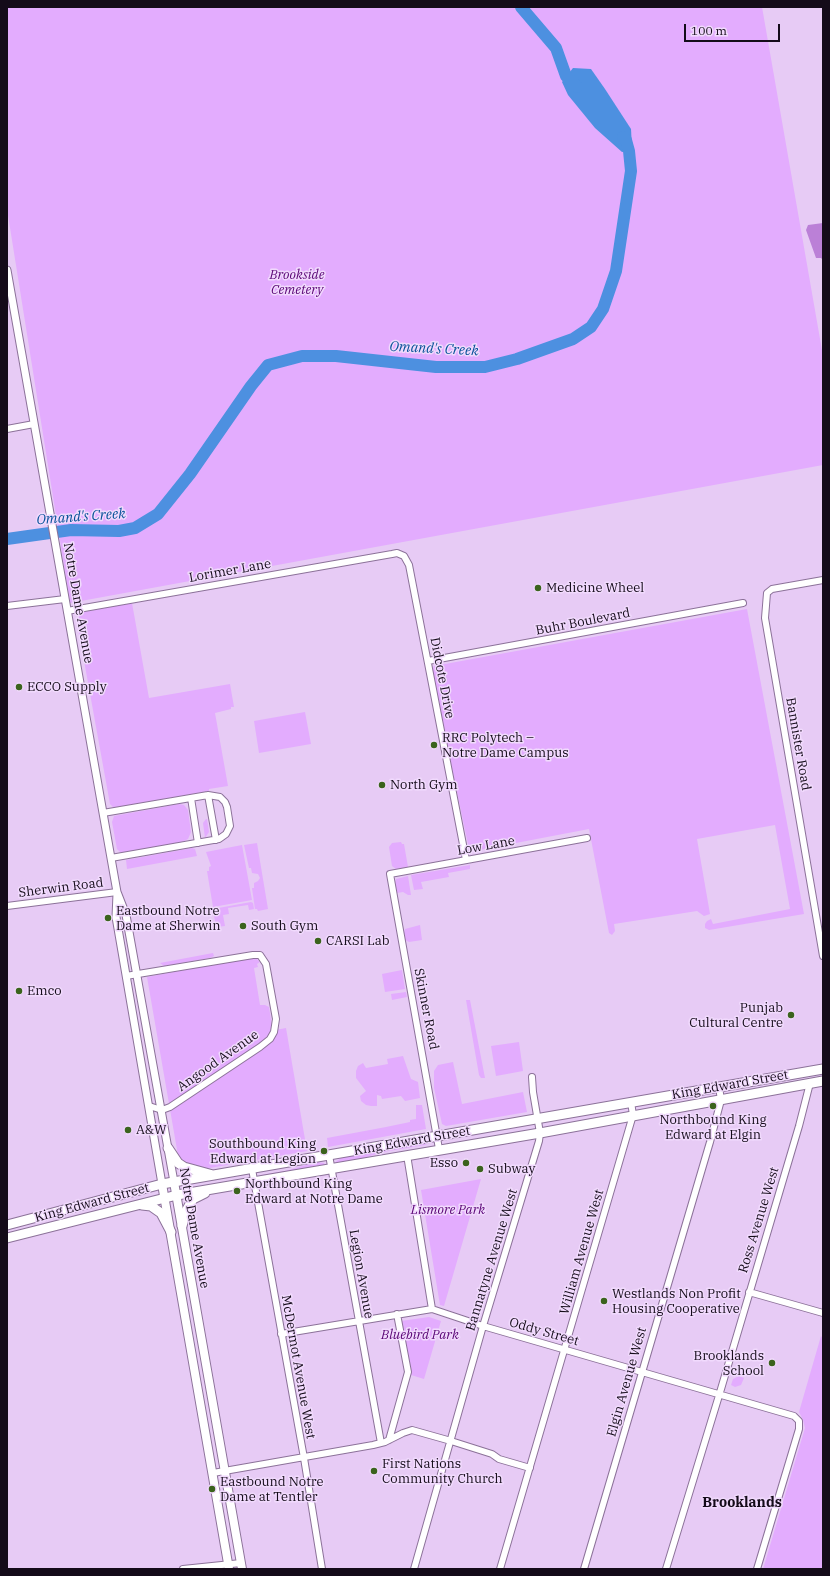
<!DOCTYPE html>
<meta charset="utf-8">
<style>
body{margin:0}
#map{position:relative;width:830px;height:1576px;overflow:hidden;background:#e7cbf5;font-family:"IBM Plex Serif",serif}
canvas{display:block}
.frame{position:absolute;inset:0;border:8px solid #140b19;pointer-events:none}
.scale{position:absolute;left:684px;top:24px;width:96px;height:18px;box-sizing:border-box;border:2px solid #140b19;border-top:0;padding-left:5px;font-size:12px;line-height:14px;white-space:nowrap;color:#140b19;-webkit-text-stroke:3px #f1dafd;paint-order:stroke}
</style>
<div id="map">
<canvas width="830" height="1576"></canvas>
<div class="frame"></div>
<div class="scale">100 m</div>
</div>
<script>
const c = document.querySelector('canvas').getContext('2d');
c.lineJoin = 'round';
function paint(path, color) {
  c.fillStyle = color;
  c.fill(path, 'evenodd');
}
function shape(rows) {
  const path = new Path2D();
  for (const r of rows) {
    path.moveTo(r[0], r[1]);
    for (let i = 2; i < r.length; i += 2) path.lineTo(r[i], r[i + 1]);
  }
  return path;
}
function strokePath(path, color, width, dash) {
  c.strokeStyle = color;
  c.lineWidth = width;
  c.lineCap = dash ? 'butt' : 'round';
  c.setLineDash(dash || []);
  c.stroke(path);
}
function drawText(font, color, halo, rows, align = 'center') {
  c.font = font + ' "IBM Plex Serif",serif';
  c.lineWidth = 3;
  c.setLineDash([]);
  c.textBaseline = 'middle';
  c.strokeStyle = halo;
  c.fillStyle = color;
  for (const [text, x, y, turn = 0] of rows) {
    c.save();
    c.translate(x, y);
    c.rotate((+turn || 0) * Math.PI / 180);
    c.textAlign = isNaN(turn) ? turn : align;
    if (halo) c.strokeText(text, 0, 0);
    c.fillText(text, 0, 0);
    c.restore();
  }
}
paint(shape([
 [7,7,762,7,823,356,823,465,70,603,7,209],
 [132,603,149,698,230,684,234,707,231,707,231,709,215,713,228,786,209,789,209,791,117,807,113,807,110,804,77,622,79,616,84,612],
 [747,609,804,914,709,930,705,928,705,924,707,921,711,919,713,924,790,909,775,825,697,839,710,914,704,916,697,911,614,924,615,931,612,935,609,933,589,829,474,851,469,849,433,679,432,671,434,666],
 [305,712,311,744,259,753,254,721],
 [179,804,184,805,188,810,191,832,188,839,182,842,126,852,120,852,117,849,112,822,114,816],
 [206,819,207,819,209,832,205,838,203,823],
 [401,842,402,844,404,844,408,867,396,869,392,866,389,847,392,843],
 [257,843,268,909,258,911,257,909,255,909,252,888,254,888,254,883,258,881,260,878,258,874,252,873,251,868,249,868,244,845],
 [242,845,252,900,213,907,207,871,209,871,209,867,211,866,206,852],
 [192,848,195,849,197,856,127,869,126,860],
 [470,865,470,869,448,873,449,877,421,882,423,889,414,890,411,875],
 [408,876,411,895,408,895,403,892,397,893,395,883,396,879],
 [251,902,253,903,254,909,249,910,248,905,228,908,229,914,223,915,225,926,216,927,213,909],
 [420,925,422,940,409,942,405,940,404,933,405,929],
 [213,953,214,956,210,958,164,966,160,963],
 [255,957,260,962,257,964,258,967,254,968,260,1005,265,1005,269,1007,272,1026,270,1031,286,1028,307,1151,187,1172,180,1167,147,977],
 [402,970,405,989,385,992,382,974],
 [406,992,407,997,392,1000,391,994],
 [466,1000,470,1000,485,1078,481,1078,479,1075],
 [519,1042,523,1071,496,1076,491,1046],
 [403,1056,411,1079,418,1082,420,1098,405,1101,401,1096,382,1099,381,1096,377,1095,377,1106,371,1106,366,1105,361,1101,360,1096,366,1091,356,1078,356,1071,358,1066,363,1063,366,1068,388,1064,387,1059],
 [453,1062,462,1104,523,1092,527,1112,446,1126,442,1124,434,1088,434,1071,438,1065],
 [416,1105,422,1105,426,1129,328,1147,327,1138,386,1127,410,1122,410,1120,416,1119],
 [428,1142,429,1143,425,1145,383,1152,357,1160,334,1163,342,1157],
 [316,1162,324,1163,325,1165,260,1177,261,1175,285,1171],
 [481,1179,444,1306,440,1305,421,1190],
 [429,1317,441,1321,424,1379,411,1375,401,1321],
 [821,1336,823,1339,823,1569,763,1569,805,1428,803,1420,799,1412],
 [739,1376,744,1378,741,1385,735,1387,731,1385,733,1379]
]), '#e3acfe');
paint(shape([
 [823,223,823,260,821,258,816,258,806,230,808,225]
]), '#bb80d7');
paint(shape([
 [573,68,591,69,605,89,631,129,632,147,629,151,622,152,595,128,568,95,562,82]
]), '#4d90e0');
strokePath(shape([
 [521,7,556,48,566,76,577,87],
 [7,539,71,530,119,531,135,528,158,514,190,474,251,386,268,365,302,356,336,356,436,367,485,367,517,359,573,339,591,327,603,309,616,271,631,171,629,151,626,140,623,137]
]), '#4d90e0', 12);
const minor = shape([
 [7,429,34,424],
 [823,580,772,589,767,593,765,618,823,956],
 [7,606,65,599],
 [67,611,392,554,397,553,404,556,409,565,466,860],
 [428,661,743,603],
 [208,795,216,840],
 [191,798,198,843],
 [103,813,208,795,220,797,225,802,227,807,230,826,226,834,219,839,111,858],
 [7,906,117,892],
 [126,976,253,955,260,955,266,964,276,1019,274,1032,270,1039,260,1047,170,1107,162,1110,149,1106],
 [439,1149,390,874,587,838],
 [329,1155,381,1443],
 [407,1155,432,1309],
 [252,1169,304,1458,322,1569],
 [749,1292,823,1313],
 [281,1334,432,1309,483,1326,794,1416,799,1421,799,1429,757,1569],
 [389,1440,408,1372,397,1314],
 [213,1473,373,1445,385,1442,403,1433,412,1430,451,1441,492,1454,499,1459,530,1468],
 [183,1569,241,1563],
 [414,1569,483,1326,539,1141,540,1133,533,1092,532,1077],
 [500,1569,633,1115,631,1102],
 [584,1569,710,1142,721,1100,719,1087],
 [666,1569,721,1389,799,1126,810,1083]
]);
const tertiary = shape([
 [7,270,117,892,126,915,174,1182],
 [117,894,116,917,162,1184]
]);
const secondary = shape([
 [174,1182,242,1569],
 [162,1184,229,1569]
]);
const primary = shape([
 [168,1148,178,1163,184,1167,213,1175],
 [142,1205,151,1206,161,1213,171,1232],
 [7,1225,162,1184,823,1069],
 [182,1226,186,1211,193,1199,205,1193],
 [7,1238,177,1195,540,1133,823,1081]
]);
strokePath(minor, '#8c7299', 8);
strokePath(tertiary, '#8c7299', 9);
strokePath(secondary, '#8c7299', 10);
strokePath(primary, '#8c7299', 11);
strokePath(minor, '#fff', 6);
strokePath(tertiary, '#fff', 7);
strokePath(secondary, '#fff', 8);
strokePath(primary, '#fff', 9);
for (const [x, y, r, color] of [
 [538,588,4,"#3b631d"],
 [19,687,4,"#3b631d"],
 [434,745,4,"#3b631d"],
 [382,785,4,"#3b631d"],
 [108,918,4,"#3b631d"],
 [243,926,4,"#3b631d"],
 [318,941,4,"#3b631d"],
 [19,991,4,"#3b631d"],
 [791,1015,4,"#3b631d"],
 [713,1106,4,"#3b631d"],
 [128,1130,4,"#3b631d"],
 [324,1151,4,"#3b631d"],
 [466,1163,4,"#3b631d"],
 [480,1169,4,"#3b631d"],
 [237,1191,4,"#3b631d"],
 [604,1301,4,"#3b631d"],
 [772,1363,4,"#3b631d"],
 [374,1471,4,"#3b631d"],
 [212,1489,4,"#3b631d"]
]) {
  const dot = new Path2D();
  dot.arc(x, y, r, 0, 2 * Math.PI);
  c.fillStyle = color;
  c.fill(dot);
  strokePath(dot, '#f1dafd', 1.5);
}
drawText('italic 13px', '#580374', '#f1dafd', [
 ["Brookside",297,275],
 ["Cemetery",297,290],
 ["Lismore Park",448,1210],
 ["Bluebird Park",420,1335]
]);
drawText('13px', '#140b19', '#f1dafd', [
 ["Lorimer Lane",230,571,-10],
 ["Notre Dame Avenue",78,603,80],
 ["Buhr Boulevard",583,622,-11],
 ["Didcote Drive",442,678,79],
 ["Bannister Road",798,744,80],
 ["Low Lane",486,846,-10],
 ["Sherwin Road",61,888,-7],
 ["Skinner Road",426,1009,79],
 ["Angood Avenue",218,1061,-35],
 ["King Edward Street",730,1085,-10],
 ["King Edward Street",412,1141,-10],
 ["King Edward Street",92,1203,-15],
 ["Ross Avenue West",759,1220,-73],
 ["Notre Dame Avenue",194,1228,80],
 ["William Avenue West",582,1252,-74],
 ["Bannatyne Avenue West",492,1260,-73],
 ["Legion Avenue",361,1274,80],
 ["Oddy Street",544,1332,16],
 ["McDermot Avenue West",298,1367,80],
 ["Elgin Avenue West",627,1382,-74]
]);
drawText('13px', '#140b19', '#f1dafd', [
 ["Medicine Wheel",546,588],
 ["ECCO Supply",27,687],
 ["RRC Polytech –",442,738],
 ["Notre Dame Campus",442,753],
 ["North Gym",390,785],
 ["Eastbound Notre",116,911],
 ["Dame at Sherwin",116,926],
 ["South Gym",251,926],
 ["CARSI Lab",326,941],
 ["Emco",27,991],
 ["Punjab",783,1008,"right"],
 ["Cultural Centre",783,1023,"right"],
 ["Northbound King",713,1120,"center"],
 ["Edward at Elgin",713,1135,"center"],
 ["A&W",136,1130],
 ["Southbound King",316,1144,"right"],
 ["Edward at Legion",316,1159,"right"],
 ["Esso",458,1163,"right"],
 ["Subway",488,1169],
 ["Northbound King",245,1184],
 ["Edward at Notre Dame",245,1199],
 ["Westlands Non Profit",612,1294],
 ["Housing Cooperative",612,1309],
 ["Brooklands",764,1356,"right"],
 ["School",764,1371,"right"],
 ["First Nations",382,1464],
 ["Community Church",382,1479],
 ["Eastbound Notre",220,1482],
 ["Dame at Tentler",220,1497]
], 'left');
drawText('italic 14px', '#055098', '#f1dafd', [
 ["Omand's Creek",434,349,3],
 ["Omand's Creek",81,517,-4]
]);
drawText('bold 14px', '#140b19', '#f1dafd', [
 ["Brooklands",742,1503]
]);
</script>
